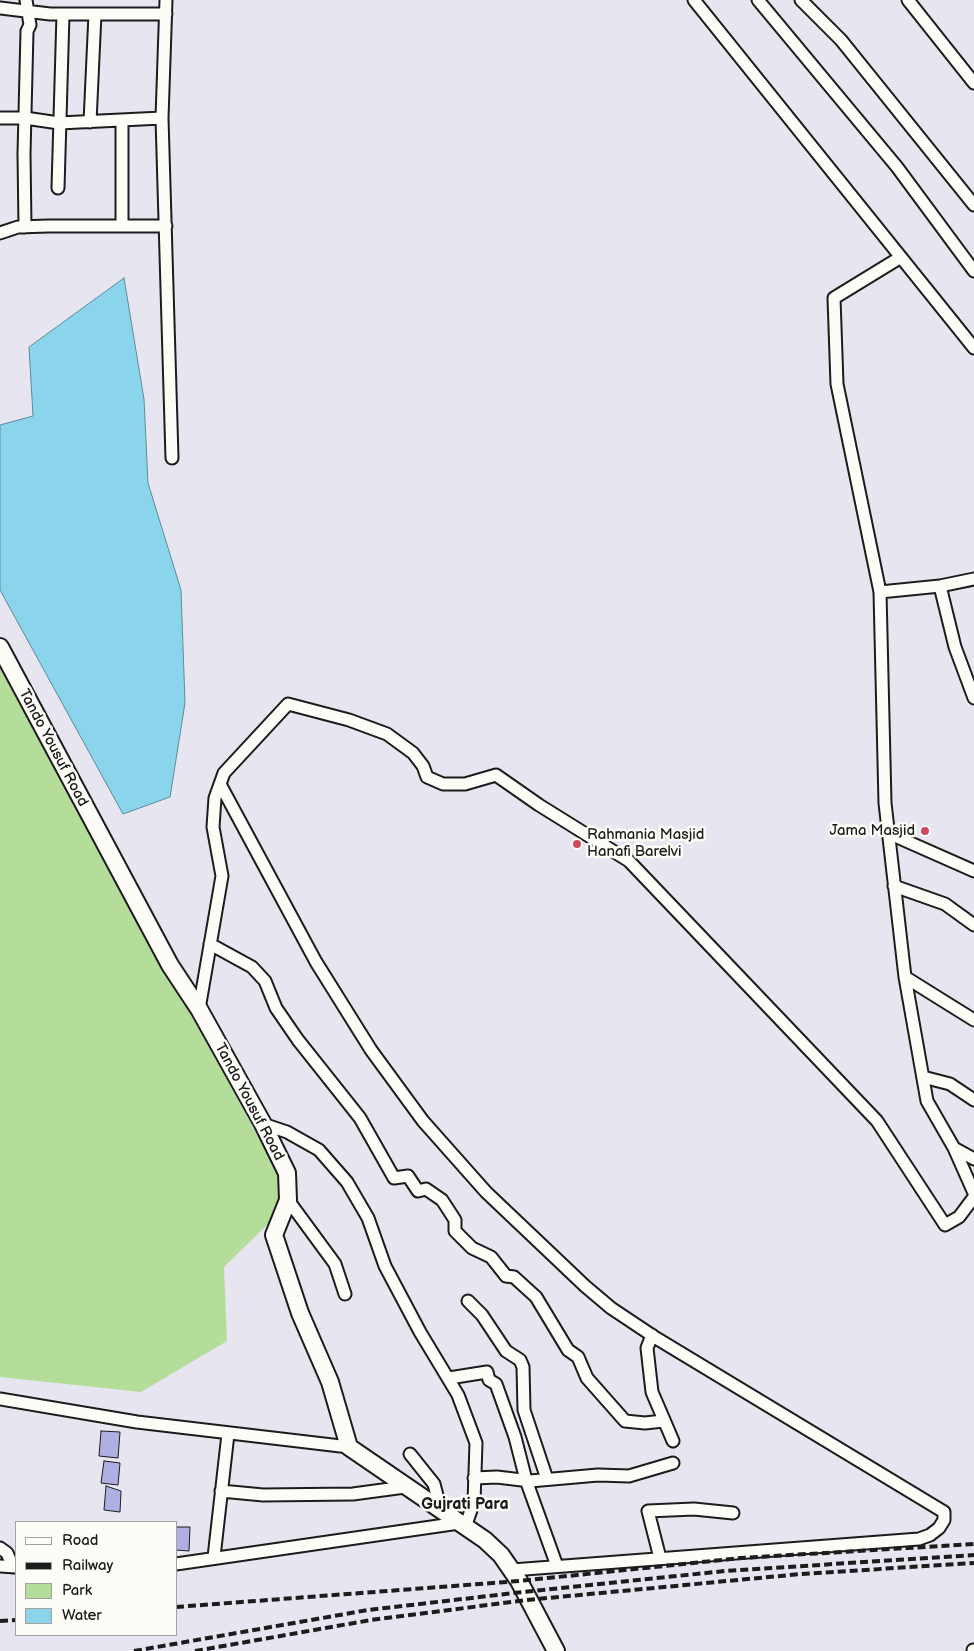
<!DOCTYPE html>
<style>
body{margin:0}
#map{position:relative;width:974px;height:1651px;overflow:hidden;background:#e6e5f0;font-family:"Balsamiq Sans",sans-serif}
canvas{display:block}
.legend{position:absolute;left:15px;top:1521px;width:162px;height:115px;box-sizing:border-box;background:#fdfcf7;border:1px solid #a3a29f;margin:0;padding:6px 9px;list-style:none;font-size:15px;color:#1c1c1c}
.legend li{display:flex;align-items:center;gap:10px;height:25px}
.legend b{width:25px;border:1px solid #a3a29f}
</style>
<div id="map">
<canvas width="974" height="1651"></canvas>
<ul class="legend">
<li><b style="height:6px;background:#fdfcf7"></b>Road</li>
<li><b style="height:6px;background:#1c1c1c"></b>Railway</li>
<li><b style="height:14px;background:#b3dd99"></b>Park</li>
<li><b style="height:14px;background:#8ad5eb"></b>Water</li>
</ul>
</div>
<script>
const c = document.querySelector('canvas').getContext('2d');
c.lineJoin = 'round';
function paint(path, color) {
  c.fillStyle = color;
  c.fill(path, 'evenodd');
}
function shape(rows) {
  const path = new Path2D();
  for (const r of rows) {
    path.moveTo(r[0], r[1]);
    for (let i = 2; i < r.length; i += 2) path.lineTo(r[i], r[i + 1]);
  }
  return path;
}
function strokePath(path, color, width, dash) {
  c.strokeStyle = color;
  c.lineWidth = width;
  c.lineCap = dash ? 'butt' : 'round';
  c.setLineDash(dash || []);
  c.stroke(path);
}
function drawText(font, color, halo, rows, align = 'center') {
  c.font = font + ' "Balsamiq Sans",sans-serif';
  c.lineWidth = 5;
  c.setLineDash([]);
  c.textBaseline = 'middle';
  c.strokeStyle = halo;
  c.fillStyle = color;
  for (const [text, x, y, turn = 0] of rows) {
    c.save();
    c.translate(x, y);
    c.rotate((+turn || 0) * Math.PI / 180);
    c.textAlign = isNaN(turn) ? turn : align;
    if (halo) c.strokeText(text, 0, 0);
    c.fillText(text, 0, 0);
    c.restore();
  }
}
paint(shape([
 [0,664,285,1186,273,1219,224,1267,227,1341,141,1392,0,1377]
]), '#b3dd99');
const water = shape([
 [124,278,144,399,148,483,181,590,185,703,170,797,123,814,0,590,0,425,33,416,29,347,124,278]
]);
paint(water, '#8ad5eb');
strokePath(water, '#5e8b98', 1);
const building = shape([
 [101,1431,120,1432,118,1458,99,1456,101,1431],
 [104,1461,120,1463,118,1485,101,1483,104,1461],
 [106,1486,121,1491,120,1512,104,1510,106,1486],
 [176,1527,190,1527,189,1551,176,1550,176,1527]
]);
paint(building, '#afb0e1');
strokePath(building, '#1c1c1c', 1);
const street = shape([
 [166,0,162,118,172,458],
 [694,0,974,348],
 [758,0,897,167,974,271],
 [801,0,841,40,974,205],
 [908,0,974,83],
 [0,8,50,14,166,14],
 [0,118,25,118,59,123,162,118],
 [90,122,95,14],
 [58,188,63,14],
 [122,226,122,121],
 [25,227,24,154,27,31,30,25,26,0],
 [0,233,18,227,48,226,166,226],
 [901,257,834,298,837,384,880,592,885,803,905,977,927,1101,954,1148,974,1159],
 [940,586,955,647,974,698],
 [880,592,940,586,974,579],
 [220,784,316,962,371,1050,423,1121,486,1192,585,1286,611,1308,656,1338,944,1512,944,1520,939,1528,930,1535,919,1539,512,1570],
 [888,833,974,871],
 [894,886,945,904,974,925],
 [210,944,252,967,265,981,276,1008,298,1040,360,1118,394,1178,408,1176,418,1191,426,1189,442,1200,455,1220,455,1231,472,1248,491,1257,506,1276,514,1277,536,1297,568,1350,578,1357,587,1378,625,1421,645,1423,663,1421],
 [905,977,974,1020],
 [199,1009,222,876,213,827,215,798,224,773,288,704,349,720,387,734,413,753,423,766,427,777,443,784,465,784,496,775,539,805,629,861,877,1121,945,1225,959,1217,974,1197],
 [923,1077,950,1084,974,1100],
 [263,1124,287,1132,319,1150,347,1182,368,1218,385,1266,420,1332,458,1395,476,1443,474,1502,465,1527],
 [954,1148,974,1193],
 [288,1200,335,1264,345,1294],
 [468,1301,482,1315,506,1351,520,1360,523,1367,524,1410,547,1479],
 [652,1335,647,1348,652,1392,673,1441],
 [449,1378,487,1372,489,1380,496,1384,515,1437,526,1480,557,1566],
 [0,1399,137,1422,349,1447],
 [410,1454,434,1484,441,1511],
 [474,1478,497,1477,530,1481,598,1475,629,1476,673,1463],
 [221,1491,263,1495,353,1494,405,1487],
 [0,1548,7,1553,13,1567],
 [214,1557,228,1434],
 [660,1558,648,1511,694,1509,733,1513],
 [176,1564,459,1523],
 [0,1566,16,1567],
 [973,1650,974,1651]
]);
const secondary = shape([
 [0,647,170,965,199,1009,263,1124,287,1173,288,1200,274,1235,300,1313,330,1382,349,1447,485,1540,501,1555,519,1581,556,1651]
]);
strokePath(street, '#1c1c1c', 15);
strokePath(secondary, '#1c1c1c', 20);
strokePath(street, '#fdfcf7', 11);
strokePath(secondary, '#fdfcf7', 16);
strokePath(shape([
 [176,1607,519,1581,741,1558,974,1544],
 [0,1621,16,1620],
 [134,1651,368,1610,523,1592,725,1571,974,1555],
 [195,1651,371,1620,527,1600,801,1574,974,1563]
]), '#1c1c1c', 4, [8, 4]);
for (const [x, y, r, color] of [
 [925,831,5,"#d1495b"],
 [577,844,5,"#d1495b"]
]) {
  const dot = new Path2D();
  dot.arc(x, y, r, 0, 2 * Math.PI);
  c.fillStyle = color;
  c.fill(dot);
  strokePath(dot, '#fdfcf7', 2);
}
drawText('15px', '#1c1c1c', '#fdfcf7', [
 ["Tando Yousuf Road",53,748,62],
 ["Tando Yousuf Road",249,1102,62]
]);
drawText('15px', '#1c1c1c', '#fdfcf7', [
 ["Jama Masjid",915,831],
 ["Rahmania Masjid",587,835,"left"],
 ["Hanafi Barelvi",587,852,"left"]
], 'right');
drawText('bold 16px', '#1c1c1c', '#fdfcf7', [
 ["Gujrati Para",465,1505]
]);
</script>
